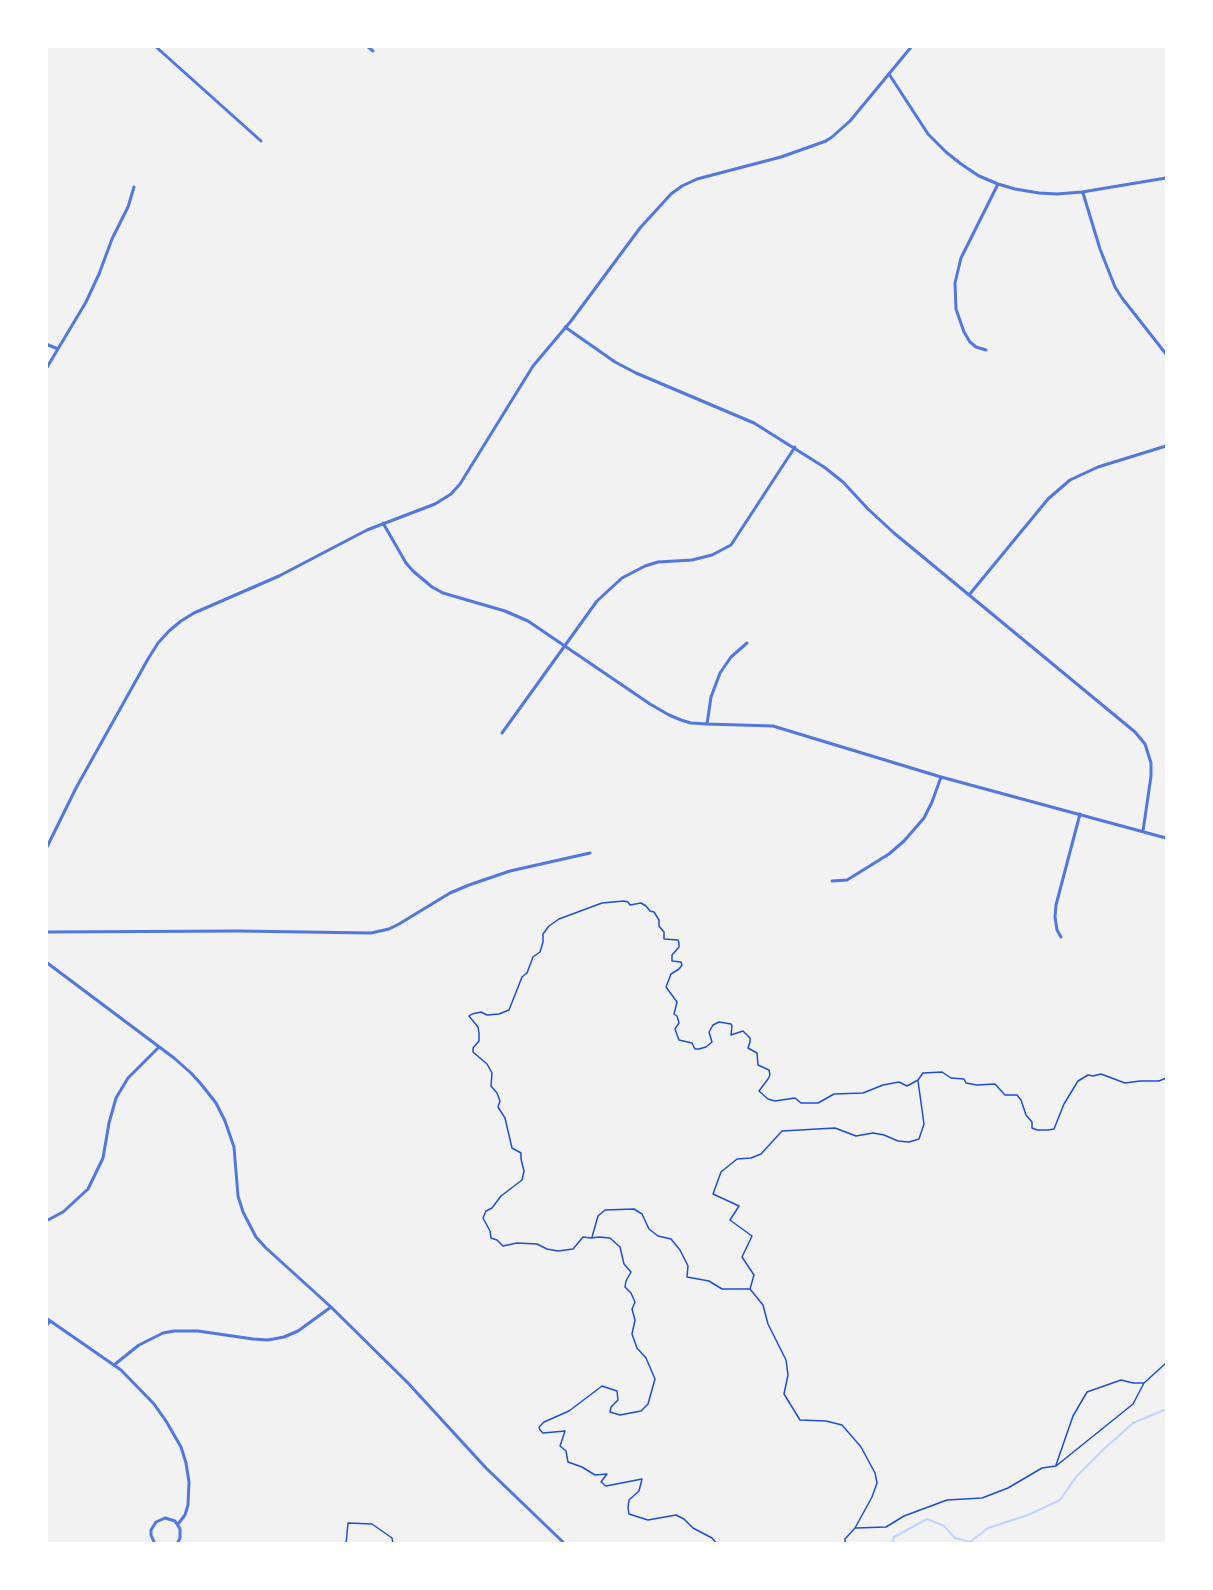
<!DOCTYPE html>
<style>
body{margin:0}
#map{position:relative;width:1213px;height:1590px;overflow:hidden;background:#f2f2f2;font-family:Literata,serif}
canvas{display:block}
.frame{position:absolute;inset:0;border:48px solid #fff;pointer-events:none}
</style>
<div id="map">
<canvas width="1213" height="1590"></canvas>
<div class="frame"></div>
</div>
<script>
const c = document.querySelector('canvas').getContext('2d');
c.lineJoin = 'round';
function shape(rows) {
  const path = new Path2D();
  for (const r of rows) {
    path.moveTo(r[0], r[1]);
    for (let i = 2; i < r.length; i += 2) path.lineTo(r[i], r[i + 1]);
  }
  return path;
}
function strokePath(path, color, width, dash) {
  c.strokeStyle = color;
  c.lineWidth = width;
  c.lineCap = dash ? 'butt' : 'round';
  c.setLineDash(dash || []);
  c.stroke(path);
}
strokePath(shape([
 [892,1544,894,1537,927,1519,944,1526,955,1538,970,1542,988,1528,1028,1515,1060,1500,1076,1477,1105,1448,1133,1423,1164,1410,1166,1410]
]), '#bfd3fe', 2);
strokePath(shape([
 [592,1237,598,1216,605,1210,634,1209,642,1214,649,1229,658,1236,671,1239,680,1250,688,1266,687,1277,709,1281,722,1289,750,1289],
 [1056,1465,1073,1416,1087,1392,1121,1380,1133,1383,1144,1383],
 [856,1528,886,1527,904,1516,947,1500,982,1498,1008,1488,1042,1468,1056,1466,1133,1404,1144,1383,1166,1363],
 [346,1544,348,1523,372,1524,392,1538,393,1544],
 [717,1544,712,1538,693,1528,684,1519,676,1515,648,1520,629,1514,628,1508,629,1500,639,1491,642,1479,606,1486,601,1482,607,1474,595,1475,582,1467,568,1462,566,1451,560,1446,565,1431,543,1433,540,1430,539,1427,544,1422,569,1411,602,1386,617,1391,618,1400,611,1407,610,1412,620,1415,641,1411,648,1404,655,1379,646,1358,637,1348,632,1334,635,1320,632,1309,635,1302,631,1293,625,1287,626,1281,631,1272,624,1264,620,1247,610,1238,599,1237,591,1238,583,1237,573,1249,558,1251,547,1249,537,1244,517,1243,503,1246,497,1240,491,1238,490,1231,483,1218,486,1211,492,1208,501,1196,522,1180,524,1171,521,1159,521,1153,512,1148,505,1118,498,1107,500,1101,497,1093,491,1086,492,1073,487,1064,473,1052,473,1048,479,1041,479,1033,478,1027,469,1016,472,1014,481,1012,487,1015,499,1014,509,1010,522,977,527,973,533,957,540,952,543,942,543,934,549,926,559,919,602,903,624,901,628,902,630,905,641,903,646,906,650,911,654,912,659,920,659,926,664,932,664,939,678,940,679,943,679,947,672,955,672,961,681,962,682,965,679,969,671,974,666,987,677,1002,674,1014,677,1016,679,1023,675,1029,679,1040,692,1043,695,1049,699,1049,706,1047,712,1042,709,1032,713,1025,719,1022,731,1024,732,1026,731,1035,743,1031,750,1038,750,1042,748,1048,757,1053,758,1065,769,1070,770,1075,768,1079,759,1091,768,1099,775,1101,795,1098,801,1103,818,1103,834,1094,863,1093,883,1085,899,1082,907,1086,918,1080,923,1073,942,1072,951,1078,964,1079,966,1083,977,1085,995,1084,1005,1095,1017,1095,1021,1100,1026,1115,1032,1122,1032,1128,1037,1130,1048,1130,1054,1129,1064,1104,1078,1081,1088,1075,1093,1076,1101,1074,1125,1083,1140,1081,1159,1081,1166,1078],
 [845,1544,845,1539,855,1528,872,1497,877,1483,875,1473,861,1447,842,1425,826,1421,800,1420,784,1394,788,1375,786,1360,768,1324,763,1305,750,1289,754,1275,742,1257,752,1236,730,1220,739,1206,713,1194,721,1172,737,1159,751,1158,761,1154,782,1131,835,1128,856,1136,873,1133,884,1135,898,1141,909,1142,919,1139,924,1124,918,1081]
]), '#1d4ed8', 1.5);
strokePath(shape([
 [155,46,261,141],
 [367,46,373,51],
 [889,74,928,134,946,152,961,164,979,176,998,184,1015,189,1039,193,1057,194,1082,192,1166,178],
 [1083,193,1100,249,1115,287,1122,298,1166,354],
 [565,327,615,362,636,373,754,423,824,467,843,482,868,509,894,533,1135,732,1145,744,1151,763,1151,776,1143,831],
 [46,344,58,349],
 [986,350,976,347,970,342,964,332,956,309,955,283,961,258,998,184],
 [46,369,86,302,99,274,112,239,128,207,134,187],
 [383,523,406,563,413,571,432,587,443,593,505,611,528,621,650,704,669,715,681,720,691,723,707,724,773,726,941,777,1166,838],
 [969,595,1048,499,1070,480,1098,467,1166,446],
 [707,724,711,697,720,673,731,657,747,643],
 [502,733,597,601,622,578,645,566,658,562,692,560,712,555,731,545,795,447],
 [46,849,76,788,148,659,158,643,169,631,181,621,194,613,279,576,367,530,435,504,451,494,460,484,533,366,571,321,640,228,671,194,682,186,697,179,781,157,826,141,832,137,850,121,912,46],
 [832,881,847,880,889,854,904,841,924,818,932,802,941,777],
 [46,932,238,931,371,933,389,929,399,924,450,893,469,885,510,871,590,853],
 [1061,937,1057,930,1055,917,1056,905,1080,814],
 [46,962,174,1058,191,1073,201,1084,216,1103,225,1121,234,1147,238,1196,243,1212,256,1237,266,1248,331,1307,408,1383,486,1468,565,1544],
 [46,1221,63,1212,88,1189,103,1158,109,1123,116,1098,128,1078,159,1047],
 [46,1318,121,1370,154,1404,166,1421,181,1447,186,1463,189,1482,188,1505,185,1515,178,1524],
 [46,1326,50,1321],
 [114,1365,139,1345,163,1333,174,1331,198,1331,253,1339,268,1340,284,1337,298,1331,331,1307],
 [155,1544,151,1535,151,1530,156,1522,165,1518,175,1521,180,1529,180,1538,177,1544]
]), '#5277de', 3);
</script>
